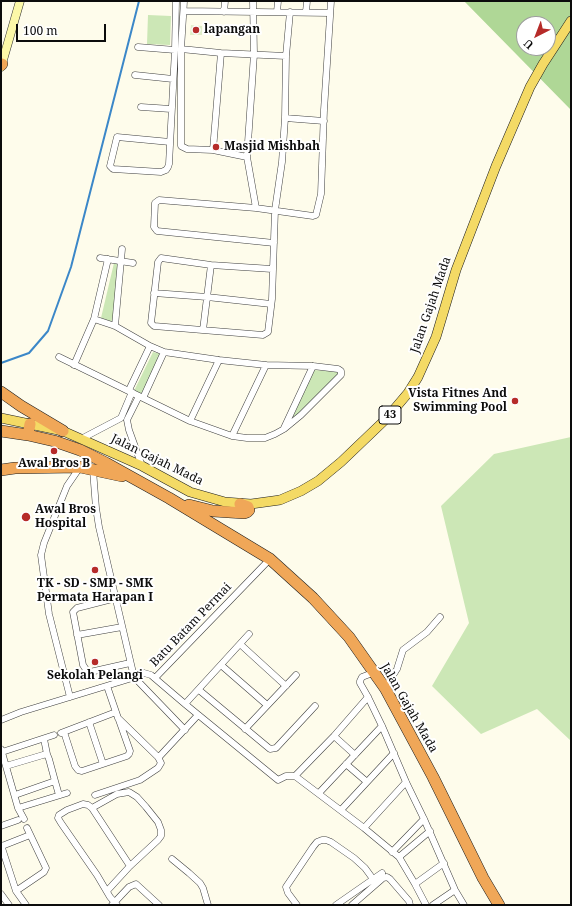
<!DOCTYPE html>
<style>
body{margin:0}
#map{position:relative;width:572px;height:906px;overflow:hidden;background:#fefceb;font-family:"Noto Serif",serif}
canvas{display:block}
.frame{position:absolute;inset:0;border:2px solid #0c0c0c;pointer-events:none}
.north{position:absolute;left:516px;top:16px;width:40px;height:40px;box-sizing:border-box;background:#fff;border:1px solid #9e9e9e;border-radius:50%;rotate:222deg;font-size:11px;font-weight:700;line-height:16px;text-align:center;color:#0c0c0c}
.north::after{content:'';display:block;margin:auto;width:14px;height:18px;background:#b62b29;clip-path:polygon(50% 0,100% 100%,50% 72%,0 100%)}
.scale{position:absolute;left:16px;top:24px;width:90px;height:18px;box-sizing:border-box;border:2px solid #0c0c0c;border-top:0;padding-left:5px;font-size:12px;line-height:14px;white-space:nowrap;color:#0c0c0c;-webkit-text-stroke:3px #fff;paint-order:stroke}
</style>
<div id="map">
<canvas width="572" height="906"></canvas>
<div class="frame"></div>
<div class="north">U</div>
<div class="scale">100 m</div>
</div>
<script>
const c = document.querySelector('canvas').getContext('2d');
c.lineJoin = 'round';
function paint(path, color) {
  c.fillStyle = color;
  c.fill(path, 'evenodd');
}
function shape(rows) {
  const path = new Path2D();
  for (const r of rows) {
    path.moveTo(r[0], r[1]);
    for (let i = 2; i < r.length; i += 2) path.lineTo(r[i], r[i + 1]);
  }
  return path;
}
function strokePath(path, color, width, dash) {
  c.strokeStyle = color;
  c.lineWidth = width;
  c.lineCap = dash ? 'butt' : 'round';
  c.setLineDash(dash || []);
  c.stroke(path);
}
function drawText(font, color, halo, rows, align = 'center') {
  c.font = font + ' "Noto Serif",serif';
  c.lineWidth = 4;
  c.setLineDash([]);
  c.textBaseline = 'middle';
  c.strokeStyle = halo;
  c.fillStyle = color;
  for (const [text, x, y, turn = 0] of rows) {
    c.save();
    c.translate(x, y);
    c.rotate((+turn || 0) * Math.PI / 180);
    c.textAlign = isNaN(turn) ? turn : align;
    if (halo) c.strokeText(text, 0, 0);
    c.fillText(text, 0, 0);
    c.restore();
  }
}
paint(shape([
 [148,15,171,16,170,45,147,44],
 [114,263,121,264,115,323,101,318],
 [153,352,165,355,146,396,134,391],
 [314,370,340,372,339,375,299,415,292,418],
 [571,437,571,741,537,709,481,734,432,686,469,623,441,506,494,454]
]), '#cce7b6');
paint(shape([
 [464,1,571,1,571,110],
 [524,24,548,24,548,48,524,48]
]), '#afd796');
paint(shape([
 [191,25,202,26,202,35,190,35]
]), '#dfeec8');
strokePath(shape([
 [1,363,29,353,48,331,71,267,139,1]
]), '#3b87c8', 2);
const street = shape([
 [184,1,181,49,181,146,187,149,213,150,247,157],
 [253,1,254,54,247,157,256,208],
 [184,11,330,13],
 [224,12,225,1],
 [277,12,278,1],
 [306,12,307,1],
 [138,47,175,50],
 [181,49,221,53,286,56],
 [135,75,173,79],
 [141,107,171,109],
 [285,118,324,121],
 [170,142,117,137,110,166,113,169,161,172,166,170,168,167,169,164,175,50,176,1],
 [213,150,221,53],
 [274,243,157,231,154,227,155,203,159,200,256,208,313,216,316,215,321,194,324,110,331,1],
 [100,258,133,263],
 [272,269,211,265,161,258,158,262,151,323,154,326,263,335,268,332,272,299,275,210,282,162,285,118,286,56,290,12],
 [154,293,207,297,271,304],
 [115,326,122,249],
 [203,330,211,265],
 [59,357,190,421,232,436,247,438,265,438,275,434,284,429,301,415,341,375,341,371,338,369,313,366,266,365,219,360,164,352,150,346,115,326,94,319],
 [74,365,94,319,108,259],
 [129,390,150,346],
 [139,396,127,420,129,430,142,466],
 [143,398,164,352],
 [190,421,219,360],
 [284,428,313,366],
 [232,436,266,365],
 [81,439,121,418,132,392],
 [93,470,96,508,99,527,134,677,185,730],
 [116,598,77,608,73,612,83,665,87,671,90,672,130,663],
 [77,635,122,627],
 [240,644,286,686],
 [221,665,267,705],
 [375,672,362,677,360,681,360,683,368,697,382,726,406,782,424,819,455,890,464,905],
 [155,678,270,559],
 [385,688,397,669,403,650,427,632,440,617],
 [199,690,270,749,276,748,315,706],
 [70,697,49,614,41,555,44,543,67,486,80,467],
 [185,704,249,634],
 [1,720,21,712,129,679,141,674,144,673,151,675,185,704,278,780,286,776,295,776,364,828,399,857,415,884,426,905],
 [89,722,103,764],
 [245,729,296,675],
 [64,732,75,766,78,770,82,771,127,756,129,754,130,751,119,720],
 [61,733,116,712],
 [334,736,355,755],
 [44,739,47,754],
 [1,749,18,808,24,819],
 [2,752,54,735],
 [159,757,198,715],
 [346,764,367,782],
 [6,766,43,755,47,754,49,759,55,781,15,795],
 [295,776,334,736,368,697],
 [55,781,59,795],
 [319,793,382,726],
 [95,795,140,780,158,768,161,763,158,757,118,718,107,686],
 [18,808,67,793],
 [92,808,117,794,129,792,137,797,146,807,158,822,161,830,161,836,158,840,130,866,107,891],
 [341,810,394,753],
 [1,826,18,820],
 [364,828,406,782],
 [1,845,16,891,26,905],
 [2,846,30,835],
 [392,852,424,819],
 [399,857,430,831],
 [172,859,189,873,200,883,203,888,208,905],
 [415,884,444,863],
 [16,891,44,872,46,868,27,828],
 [1,894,9,905],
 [112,905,129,887,136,884,159,905],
 [117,905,110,897,97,875,61,823,58,818,59,815,67,810,83,804,88,805,92,808,130,866],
 [297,905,288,893,286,887,313,847,317,842,322,840,326,840,331,842,354,858,365,868,373,879],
 [336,905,382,873],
 [352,905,383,878,387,877,390,879,409,901,410,905],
 [433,905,455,890]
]);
const secondary = shape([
 [1,67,20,1]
]);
const primary = shape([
 [1,418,63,431,142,466,190,492,225,502,251,504,280,500,301,491,318,481,341,462,386,419,408,393,418,377,436,337,456,270,496,166,530,87,543,64,571,21]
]);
const highway = shape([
 [1,65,2,64],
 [1,392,21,406,63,431],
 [1,431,28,435,54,441,80,450,106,463,169,498,270,559,313,598,349,637,385,688,433,777,483,878,499,905],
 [28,435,30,424],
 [1,470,15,468,80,467,122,476],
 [189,505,213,511,244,513,247,512,249,510,248,507,240,504]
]);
strokePath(street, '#3f3f3f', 7);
strokePath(secondary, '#2e2e2e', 9);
strokePath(primary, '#1d1d1d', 10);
strokePath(highway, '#1d1d1d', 12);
strokePath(street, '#fff', 6);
strokePath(secondary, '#fcf8a8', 8);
strokePath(primary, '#f4da65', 9);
strokePath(highway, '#f0a758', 11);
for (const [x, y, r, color] of [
 [196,30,4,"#b62b29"],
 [216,147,4,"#b62b29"],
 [515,401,4,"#b62b29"],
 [54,451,4,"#b62b29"],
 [26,517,5,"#b62b29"],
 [95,570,4,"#b62b29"],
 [95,662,4,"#b62b29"]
]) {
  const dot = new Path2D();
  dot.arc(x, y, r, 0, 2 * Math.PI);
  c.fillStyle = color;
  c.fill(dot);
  strokePath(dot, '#fff', 1.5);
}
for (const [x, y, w] of [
 [390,415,22]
]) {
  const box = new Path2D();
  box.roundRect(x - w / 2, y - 9, w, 18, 3);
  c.fillStyle = '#fff';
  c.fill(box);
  strokePath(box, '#0c0c0c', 1);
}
drawText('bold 11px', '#0c0c0c', null, [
 ["43",390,415]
]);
drawText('bold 12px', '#0c0c0c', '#fff', [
 ["lapangan",204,30],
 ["Masjid Mishbah",224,147],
 ["Vista Fitnes And",507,394,"right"],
 ["Swimming Pool",507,408,"right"],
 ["Awal Bros B",54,464,"center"],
 ["Awal Bros",35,510],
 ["Hospital",35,524],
 ["TK - SD - SMP - SMK",95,584,"center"],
 ["Permata Harapan I",95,598,"center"],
 ["Sekolah Pelangi",95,676,"center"]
], 'left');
drawText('12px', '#0c0c0c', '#fff', [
 ["Jalan Gajah Mada",431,305,-71],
 ["Jalan Gajah Mada",157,460,26],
 ["Batu Batam Permai",191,625,-46],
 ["Jalan Gajah Mada",409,708,60]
]);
</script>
